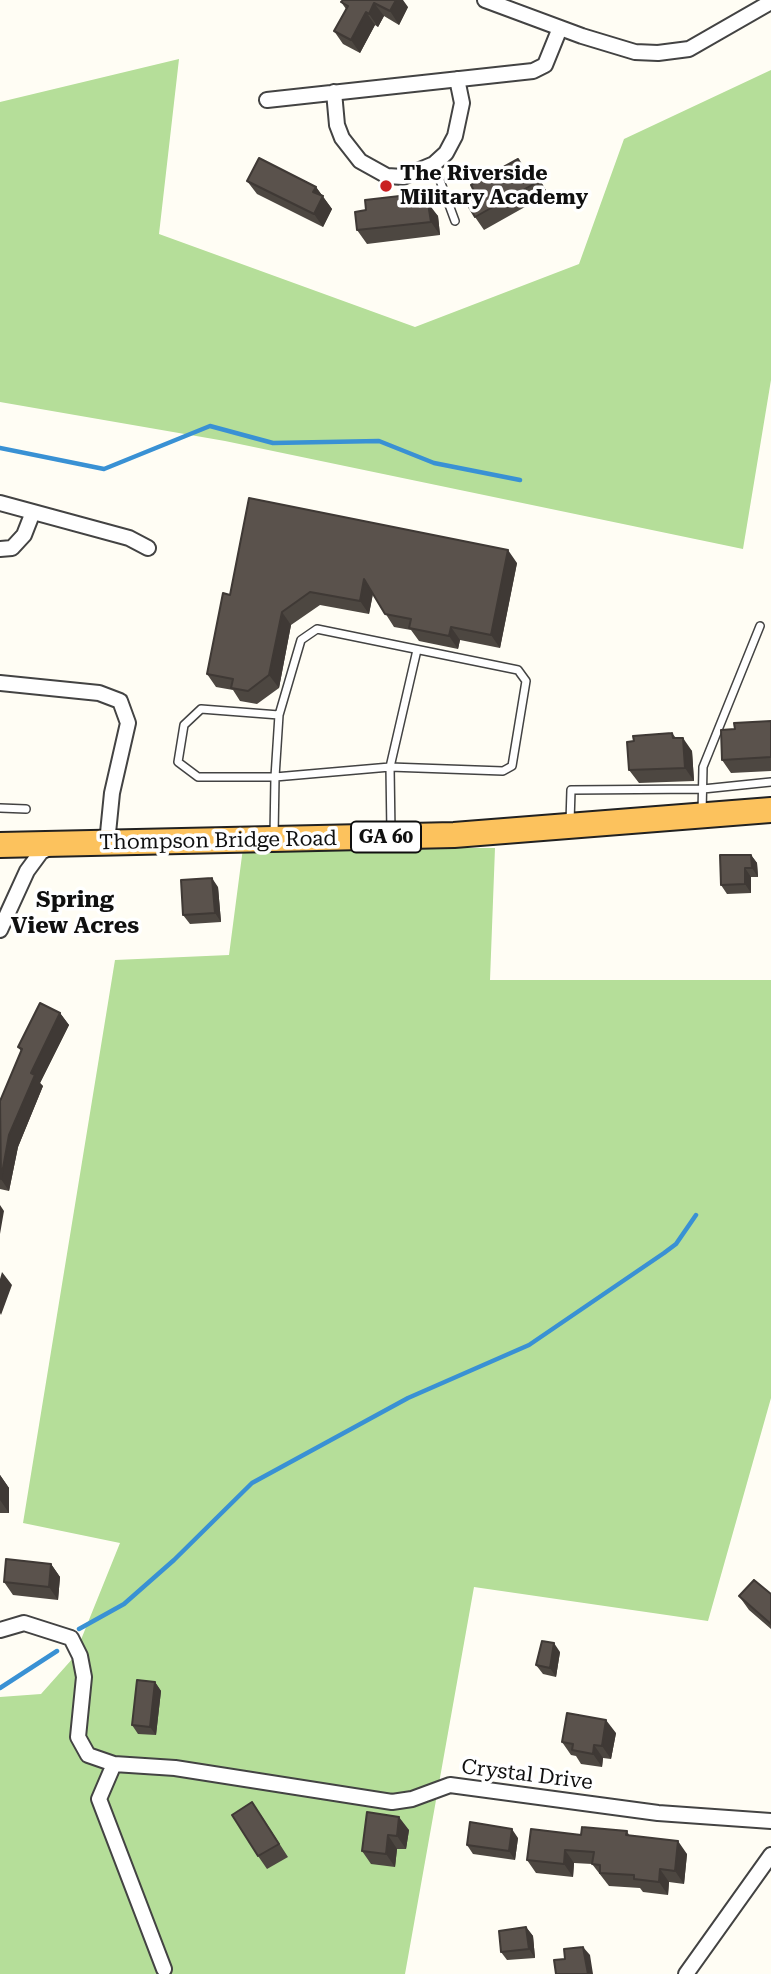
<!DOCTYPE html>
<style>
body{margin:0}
canvas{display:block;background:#fffdf4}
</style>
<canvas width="771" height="1974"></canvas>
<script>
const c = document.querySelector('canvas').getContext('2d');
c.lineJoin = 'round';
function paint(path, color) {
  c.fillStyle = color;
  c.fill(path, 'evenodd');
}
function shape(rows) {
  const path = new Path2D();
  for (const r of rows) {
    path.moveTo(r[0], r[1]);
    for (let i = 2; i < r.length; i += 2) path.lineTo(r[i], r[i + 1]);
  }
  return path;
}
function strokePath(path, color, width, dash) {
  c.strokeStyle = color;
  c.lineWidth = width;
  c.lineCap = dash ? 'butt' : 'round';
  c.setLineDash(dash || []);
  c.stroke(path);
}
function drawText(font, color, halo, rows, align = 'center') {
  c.font = font + ' "Roboto Serif",serif';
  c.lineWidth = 7;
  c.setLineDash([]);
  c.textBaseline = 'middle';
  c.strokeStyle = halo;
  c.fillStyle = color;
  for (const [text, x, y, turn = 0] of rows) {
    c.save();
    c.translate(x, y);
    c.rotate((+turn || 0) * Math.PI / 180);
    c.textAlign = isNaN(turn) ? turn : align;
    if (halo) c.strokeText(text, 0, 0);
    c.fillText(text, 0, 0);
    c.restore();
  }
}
paint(shape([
 [179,59,159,234,415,327,579,264,624,139,771,70,771,380,743,549,225,441,0,402,0,102],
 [243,848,495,848,490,980,771,980,771,1398,708,1621,474,1587,405,1974,0,1974,0,1697,41,1694,74,1657,120,1543,23,1523,115,960,229,955]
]), '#b5de99');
strokePath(shape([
 [0,448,104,469,210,426,273,443,379,441,434,463,520,480],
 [79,1629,124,1604,174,1560,252,1483,408,1398,529,1345,664,1253,676,1244,696,1215],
 [0,1688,57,1651]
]), '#3991d4', 4.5);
const service = shape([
 [434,164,455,221],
 [279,715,275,777,390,767,417,650],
 [0,808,26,809],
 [702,813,703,767,760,626],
 [570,822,571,790,703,789,771,782],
 [274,836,275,777,198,777,178,762,184,725,201,709,279,715,301,640,317,629,518,670,526,681,512,766,503,771,390,767,391,833]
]);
const minor = shape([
 [485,0,582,36,635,52,658,53,689,49,771,2],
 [334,92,337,125,342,138,360,161,387,176,403,177,434,164,446,153,455,136,462,103,457,79],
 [267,100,533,71,545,65,560,28],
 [0,503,129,538,148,548],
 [0,549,12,548,24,535,33,512],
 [0,683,99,693,120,701,128,723,112,793,107,843],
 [0,930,27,871,41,852,51,847],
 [0,1630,24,1623,71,1638,80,1656,84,1677,78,1737,88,1755,114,1764,175,1768,392,1802,412,1799,450,1785,658,1813,771,1821],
 [114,1764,99,1799,164,1969],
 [686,1974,771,1855]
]);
const trunk = shape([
 [0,845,454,835,771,810]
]);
strokePath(service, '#434343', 10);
strokePath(minor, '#434343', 18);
strokePath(trunk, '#212121', 28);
strokePath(service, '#fff', 7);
strokePath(minor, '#fff', 14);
strokePath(trunk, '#fcc25d', 24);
paint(shape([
 [343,0,408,7,399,25,384,16,378,27,375,25,360,53,343,44,334,31,346,9,341,2],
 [518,159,525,170,540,180,548,194,484,230,475,217,474,191],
 [247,181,316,187,332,209,323,227,257,194],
 [423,203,438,216,440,235,367,244,357,230],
 [517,563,500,648,460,640,458,649,419,641,411,630,394,627,373,594,369,614,320,605,291,625,279,688,257,704,240,701,233,690,216,687,207,674,230,595],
 [771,721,771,771,731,773,722,760,735,729],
 [672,733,676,738,692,751,694,781,639,783,629,770,634,741],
 [751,855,757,863,758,877,751,877,751,893,727,894,721,885],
 [218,887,221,922,190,924,183,915],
 [60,1013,69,1025,40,1083,43,1086,18,1147,9,1191,0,1189,0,1101,21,1051,18,1047],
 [0,1475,9,1488,9,1513,0,1513],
 [51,1564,60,1577,58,1600,13,1595,4,1582],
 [771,1594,771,1629,749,1610,739,1596],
 [560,1652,556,1677,543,1674,536,1665],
 [155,1682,161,1691,156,1735,138,1734,132,1725],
 [616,1733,611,1759,603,1758,602,1767,581,1764,576,1756,571,1755,562,1742],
 [367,1812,409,1830,406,1849,397,1849,395,1867,371,1864,362,1851],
 [261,1815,288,1857,267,1869,258,1856],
 [627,1831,629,1835,687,1854,684,1884,669,1882,668,1895,643,1892,640,1888,609,1886,592,1864,574,1863,573,1877,536,1873,527,1860,581,1835],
 [518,1838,515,1860,473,1854,467,1845],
 [526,1927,533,1936,535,1958,507,1960,501,1952]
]), '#4d4741');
paint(shape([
 [396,0,403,0,408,7,399,25,390,11],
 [374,3,384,16,378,27,369,14],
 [366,12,375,25,360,53,351,40],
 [531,166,540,180,548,194,539,181],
 [316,187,332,209,323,227,314,214,313,192],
 [417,194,426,207,418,204],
 [428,203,438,216,440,235,431,222],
 [508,550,517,563,500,648,491,635],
 [364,579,373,593,369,614,360,601],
 [282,612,291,625,279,688,269,675],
 [451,627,460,640,458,649,449,636],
 [683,738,692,751,694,781,685,768],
 [751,855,757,863,758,877,752,868],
 [745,868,751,877,751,893,745,884],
 [212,878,218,887,221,922,215,913],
 [60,1013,69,1025,40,1083,43,1086,18,1147,9,1191,1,1179,9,1135,31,1073],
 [0,1205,4,1211,0,1234],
 [2,1272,12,1285,1,1315,0,1313,0,1279],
 [0,1475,9,1488,9,1513,0,1500],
 [51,1564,60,1577,58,1600,49,1587],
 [554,1643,560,1652,556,1677,550,1668],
 [155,1682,161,1691,156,1735,150,1727],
 [606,1720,616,1733,611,1759,602,1746],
 [594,1745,603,1758,602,1767,593,1754],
 [399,1817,409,1830,406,1849,397,1836],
 [512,1829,518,1838,515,1860,509,1851],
 [388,1835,397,1849,395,1867,386,1854],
 [678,1841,687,1854,684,1884,675,1871],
 [565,1850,574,1863,573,1877,564,1864],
 [660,1869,669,1882,668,1895,659,1882],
 [526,1927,533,1936,535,1958,529,1949],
 [583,1947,590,1955,593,1974,588,1974]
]), '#3f3935');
const building = shape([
 [343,0,396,0,390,11,374,3,369,14,366,12,351,40,334,31,348,6,341,2,343,0],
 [259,158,316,187,313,192,323,196,314,214,247,181,259,158],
 [518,159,524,170,531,166,539,181,475,217,463,197,474,191,471,185,518,159],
 [417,194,418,204,428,203,431,222,357,230,355,212,366,210,365,200,417,194],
 [249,498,508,550,491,635,451,627,449,636,409,628,411,619,385,614,364,579,360,601,310,592,282,612,269,675,248,691,231,688,233,679,207,674,223,593,230,595,249,498],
 [771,721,771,757,722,760,721,730,735,729,734,723,771,721],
 [672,733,673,738,683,738,685,768,629,770,627,742,634,741,633,736,672,733],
 [720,855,751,855,752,868,745,868,745,884,721,885,720,855],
 [212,878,215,913,183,915,181,880,212,878],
 [40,1003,60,1013,31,1073,35,1075,9,1135,1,1179,0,1101,22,1049,18,1047,40,1003],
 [6,1559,51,1564,49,1587,4,1582,6,1559],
 [754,1580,771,1594,771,1624,739,1596,754,1580],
 [542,1641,554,1643,550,1668,536,1665,542,1641],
 [137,1680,155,1682,150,1727,132,1725,137,1680],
 [567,1713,606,1720,602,1746,594,1745,593,1754,572,1750,573,1744,562,1742,567,1713],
 [252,1802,279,1844,258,1856,232,1815,252,1802],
 [367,1812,399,1817,397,1836,388,1835,386,1854,362,1851,367,1812],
 [470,1822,512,1829,509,1851,467,1845,470,1822],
 [582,1827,627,1831,626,1835,678,1841,675,1871,660,1869,659,1882,634,1879,634,1875,600,1873,600,1865,592,1864,594,1852,565,1850,564,1864,527,1860,531,1829,581,1835,582,1827],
 [526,1927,529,1949,501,1952,499,1931,526,1927],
 [583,1947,588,1974,556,1974,554,1960,565,1959,564,1949,583,1947]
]);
paint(building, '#5a524c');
strokePath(building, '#3f3935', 2);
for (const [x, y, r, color] of [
 [386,186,7,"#c92022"]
]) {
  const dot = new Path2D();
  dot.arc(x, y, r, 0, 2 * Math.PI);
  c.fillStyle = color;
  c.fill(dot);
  strokePath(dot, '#fff', 2.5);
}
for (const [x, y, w] of [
 [386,837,70]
]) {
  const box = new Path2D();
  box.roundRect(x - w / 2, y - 15.5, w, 31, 5);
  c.fillStyle = '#fff';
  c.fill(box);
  strokePath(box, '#101010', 2);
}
drawText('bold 19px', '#101010', null, [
 ["GA 60",386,837]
]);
drawText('bold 21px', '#101010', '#fff', [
 ["The Riverside",400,174],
 ["Military Academy",400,198]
], 'left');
drawText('21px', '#101010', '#fff', [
 ["Thompson Bridge Road",218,841,-1],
 ["Crystal Drive",527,1775,7]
]);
drawText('bold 23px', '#101010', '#fff', [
 ["Spring",75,900],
 ["View Acres",75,926]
]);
</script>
